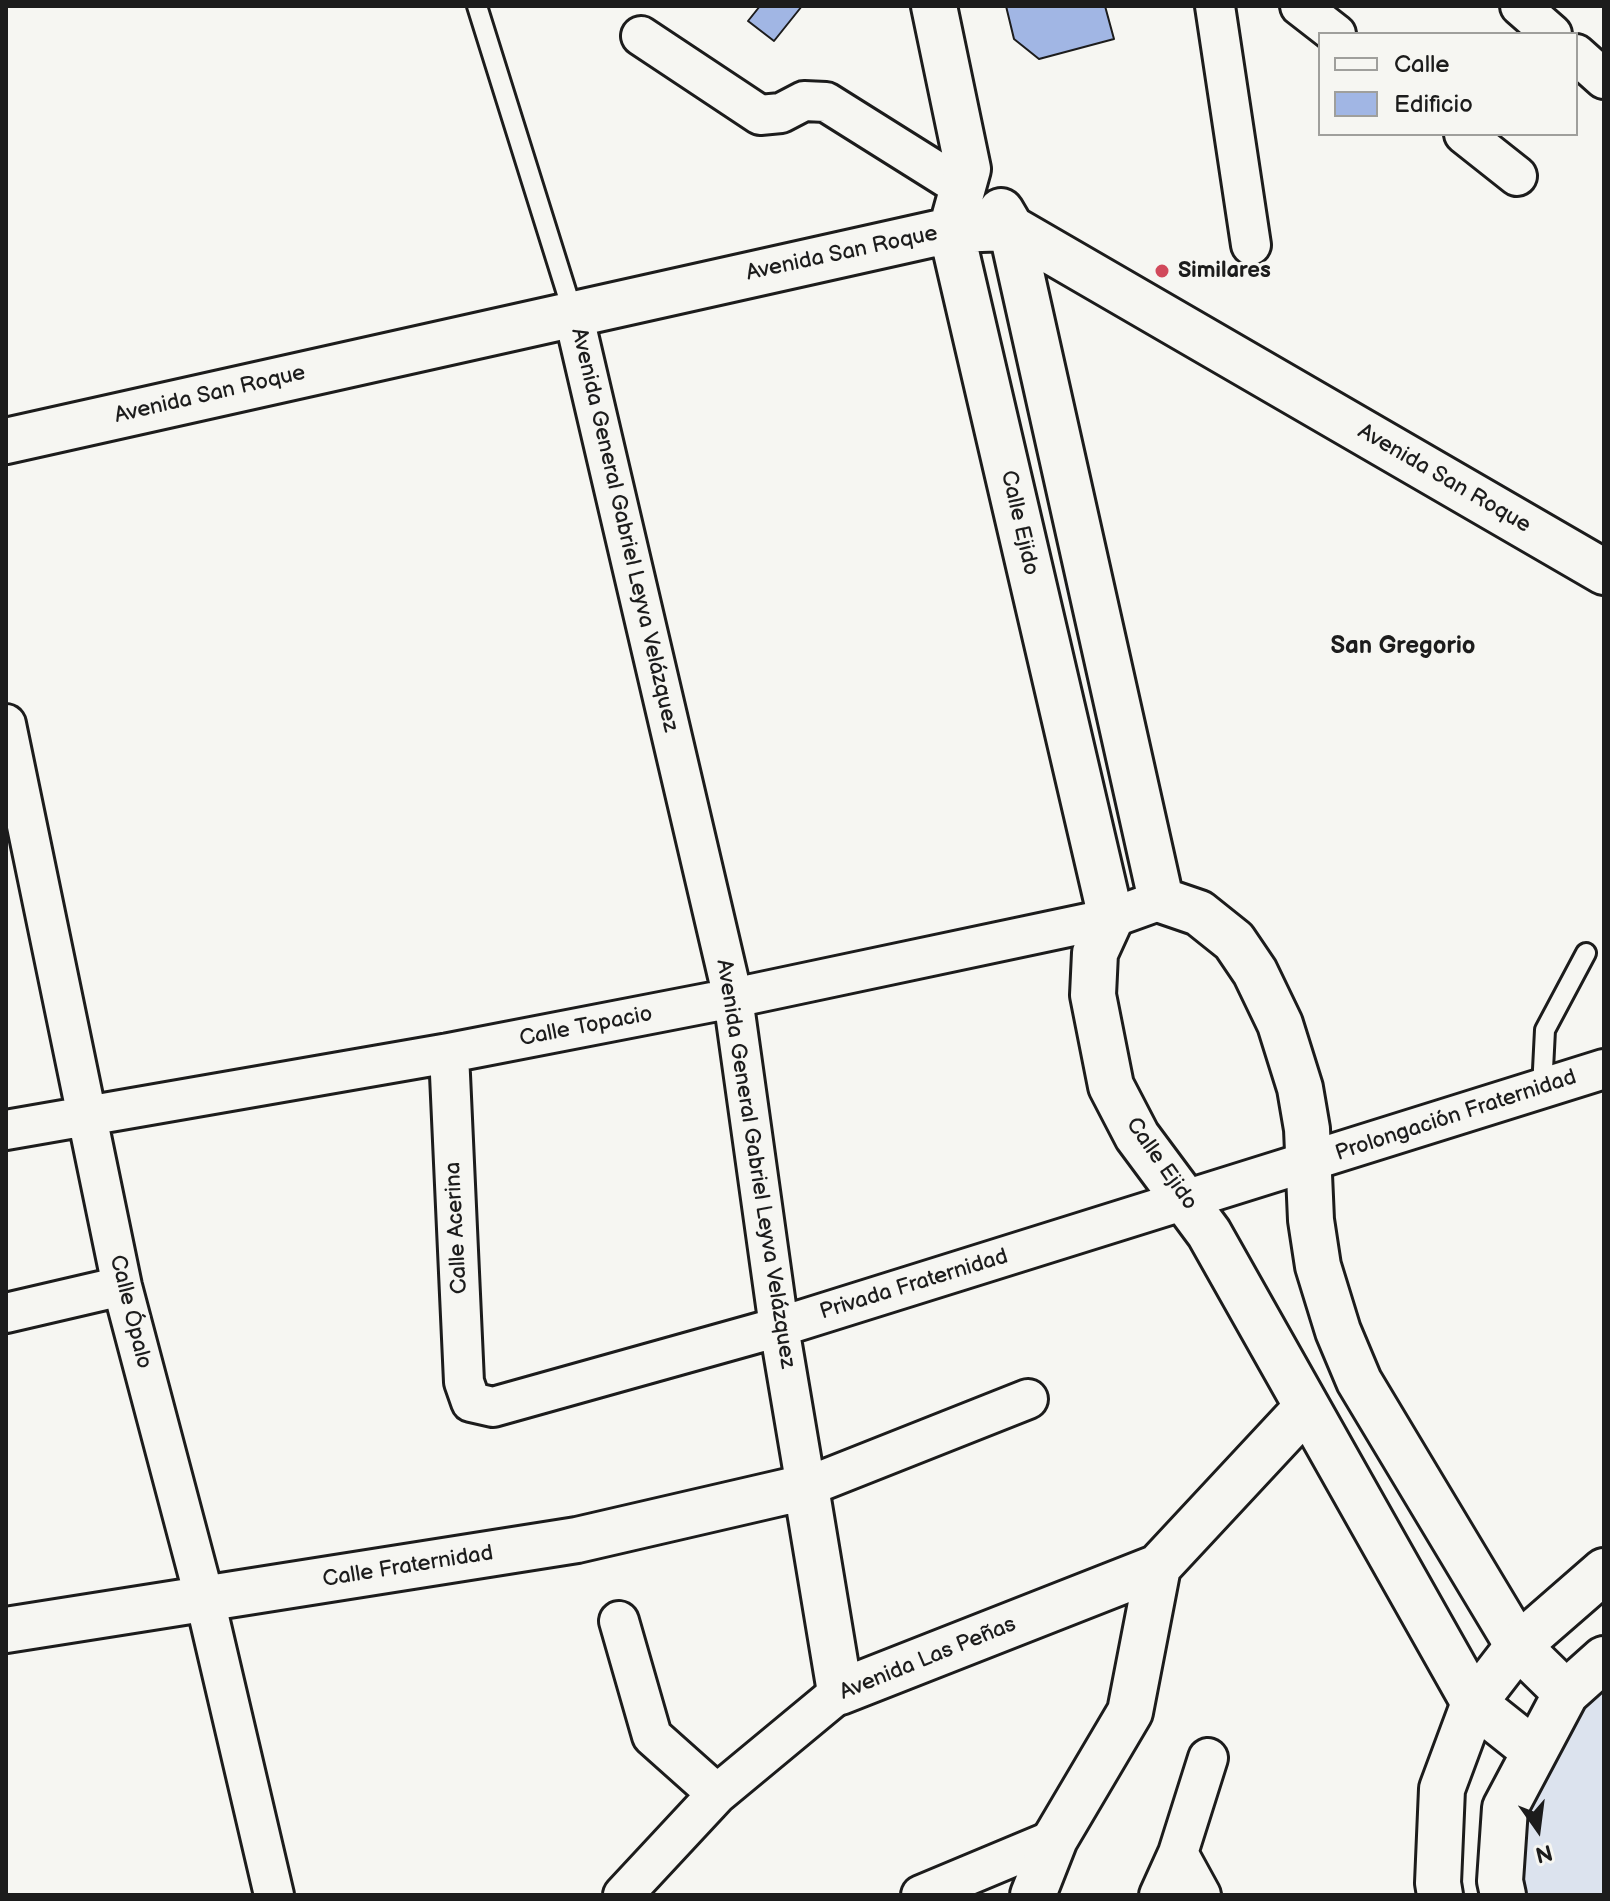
<!DOCTYPE html>
<meta charset="utf-8">
<style>
body{margin:0}
#map{position:relative;width:1610px;height:1901px;overflow:hidden;background:#f6f6f2;font-family:"Balsamiq Sans",sans-serif}
canvas{display:block}
.frame{position:absolute;inset:0;border:8px solid #1c1c1c;pointer-events:none}
.legend{position:absolute;left:1318px;top:32px;width:260px;height:104px;box-sizing:border-box;background:#f6f6f2;border:2px solid #9f9f9c;margin:0;padding:10px 14px;list-style:none;font-size:24px;color:#1c1c1c}
.legend li{display:flex;align-items:center;gap:16px;height:40px}
.legend b{width:40px;border:2px solid #9f9f9c}
.north{position:absolute;left:1498px;top:1789px;width:80px;height:80px;-webkit-text-stroke:6px #f6f6f2;paint-order:stroke;rotate:166deg;font-size:22px;font-weight:700;line-height:32px;text-align:center;color:#1c1c1c}
.north::after{content:'';display:block;margin:auto;width:28px;height:36px;background:#1c1c1c;clip-path:polygon(50% 0,100% 100%,50% 72%,0 100%)}
</style>
<div id="map">
<canvas width="1610" height="1901"></canvas>
<div class="frame"></div>
<ul class="legend">
<li><b style="height:10px;background:#f6f6f2"></b>Calle</li>
<li><b style="height:22px;background:#a1b6e4"></b>Edificio</li>
</ul>
<div class="north">N</div>
</div>
<script>
const c = document.querySelector('canvas').getContext('2d');
c.lineJoin = 'round';
function paint(path, color) {
  c.fillStyle = color;
  c.fill(path, 'evenodd');
}
function shape(rows) {
  const path = new Path2D();
  for (const r of rows) {
    path.moveTo(r[0], r[1]);
    for (let i = 2; i < r.length; i += 2) path.lineTo(r[i], r[i + 1]);
  }
  return path;
}
function strokePath(path, color, width, dash) {
  c.strokeStyle = color;
  c.lineWidth = width;
  c.lineCap = dash ? 'butt' : 'round';
  c.setLineDash(dash || []);
  c.stroke(path);
}
function drawText(font, color, halo, rows, align = 'center') {
  c.font = font + ' "Balsamiq Sans",sans-serif';
  c.lineWidth = 7;
  c.setLineDash([]);
  c.textBaseline = 'middle';
  c.strokeStyle = halo;
  c.fillStyle = color;
  for (const [text, x, y, turn = 0] of rows) {
    c.save();
    c.translate(x, y);
    c.rotate((+turn || 0) * Math.PI / 180);
    c.textAlign = isNaN(turn) ? turn : align;
    if (halo) c.strokeText(text, 0, 0);
    c.fillText(text, 0, 0);
    c.restore();
  }
}
paint(shape([
 [1604,1659,1604,1895,1503,1895,1505,1808]
]), '#dce3ee');
const building = shape([
 [760,6,802,6,774,41,748,21,760,6],
 [1006,6,1105,6,1114,39,1039,59,1014,39,1006,6]
]);
paint(building, '#a1b6e4');
strokePath(building, '#1c1c1c', 2);
const service = shape([
 [477,6,573,313],
 [1542,1089,1545,1030,1586,953]
]);
const minor = shape([
 [1215,6,1251,245],
 [1300,6,1336,34],
 [1520,6,1552,34],
 [641,36,760,115,781,113,804,101,826,102,963,188],
 [1576,54,1604,79],
 [1464,134,1517,176],
 [573,313,733,998,779,1327,806,1487,1028,1399],
 [6,724,122,1286,205,1600,274,1895],
 [449,1053,464,1382,471,1402,493,1407,779,1327,1604,1069],
 [6,1130,449,1053,733,998,1111,918,1161,900],
 [6,1313,122,1286],
 [619,1621,652,1736,717,1794],
 [1178,1853,1201,1895],
 [623,1895,717,1794,840,1692],
 [921,1895,1055,1839],
 [1159,1895,1178,1853,1208,1758]
]);
const tertiary = shape([
 [934,6,968,169,951,230,1111,918,1095,953,1093,995,1111,1086,1137,1136,1209,1233,1474,1703,1533,1750],
 [1001,211,1011,228,1161,900,1199,913,1234,941,1255,972,1280,1024,1300,1088,1307,1129,1311,1220,1318,1266,1338,1331,1359,1381,1518,1646,1566,1693],
 [6,441,951,230,1011,228,1604,572],
 [6,1630,577,1540,806,1487,840,1692,1158,1567],
 [1033,1895,1055,1839,1130,1712,1158,1567,1307,1407]
]);
const secondary = shape([
 [1440,1895,1438,1883,1442,1789,1474,1703,1518,1646,1604,1571],
 [1503,1895,1500,1881,1505,1808,1566,1693,1604,1659]
]);
strokePath(service, '#1c1c1c', 24);
strokePath(minor, '#1c1c1c', 44);
strokePath(tertiary, '#1c1c1c', 50);
strokePath(secondary, '#1c1c1c', 50);
strokePath(service, '#f6f6f2', 18);
strokePath(minor, '#f6f6f2', 38);
strokePath(tertiary, '#f6f6f2', 44);
strokePath(secondary, '#f6f6f2', 44);
for (const [x, y, r, color] of [
 [1162,271,8,"#d1495b"]
]) {
  const dot = new Path2D();
  dot.arc(x, y, r, 0, 2 * Math.PI);
  c.fillStyle = color;
  c.fill(dot);
  strokePath(dot, '#f6f6f2', 3);
}
drawText('22px', '#1c1c1c', '#f6f6f2', [
 ["Avenida San Roque",842,254,-12],
 ["Avenida San Roque",210,395,-13],
 ["Avenida San Roque",1444,479,30],
 ["Calle Ejido",1019,523,77],
 ["Avenida General Gabriel Leyva Velázquez",624,530,77],
 ["Calle Topacio",586,1027,-11],
 ["Prolongación Fraternidad",1456,1116,-18],
 ["Avenida General Gabriel Leyva Velázquez",755,1164,81],
 ["Calle Ejido",1161,1164,55],
 ["Calle Acerina",457,1228,-93],
 ["Privada Fraternidad",914,1285,-17],
 ["Calle Ópalo",130,1312,76],
 ["Calle Fraternidad",408,1567,-9],
 ["Avenida Las Peñas",928,1659,-22]
]);
drawText('bold 22px', '#1c1c1c', '#f6f6f2', [
 ["Similares",1178,271]
], 'left');
drawText('bold 24px', '#1c1c1c', '#f6f6f2', [
 ["San Gregorio",1403,647]
]);
</script>
